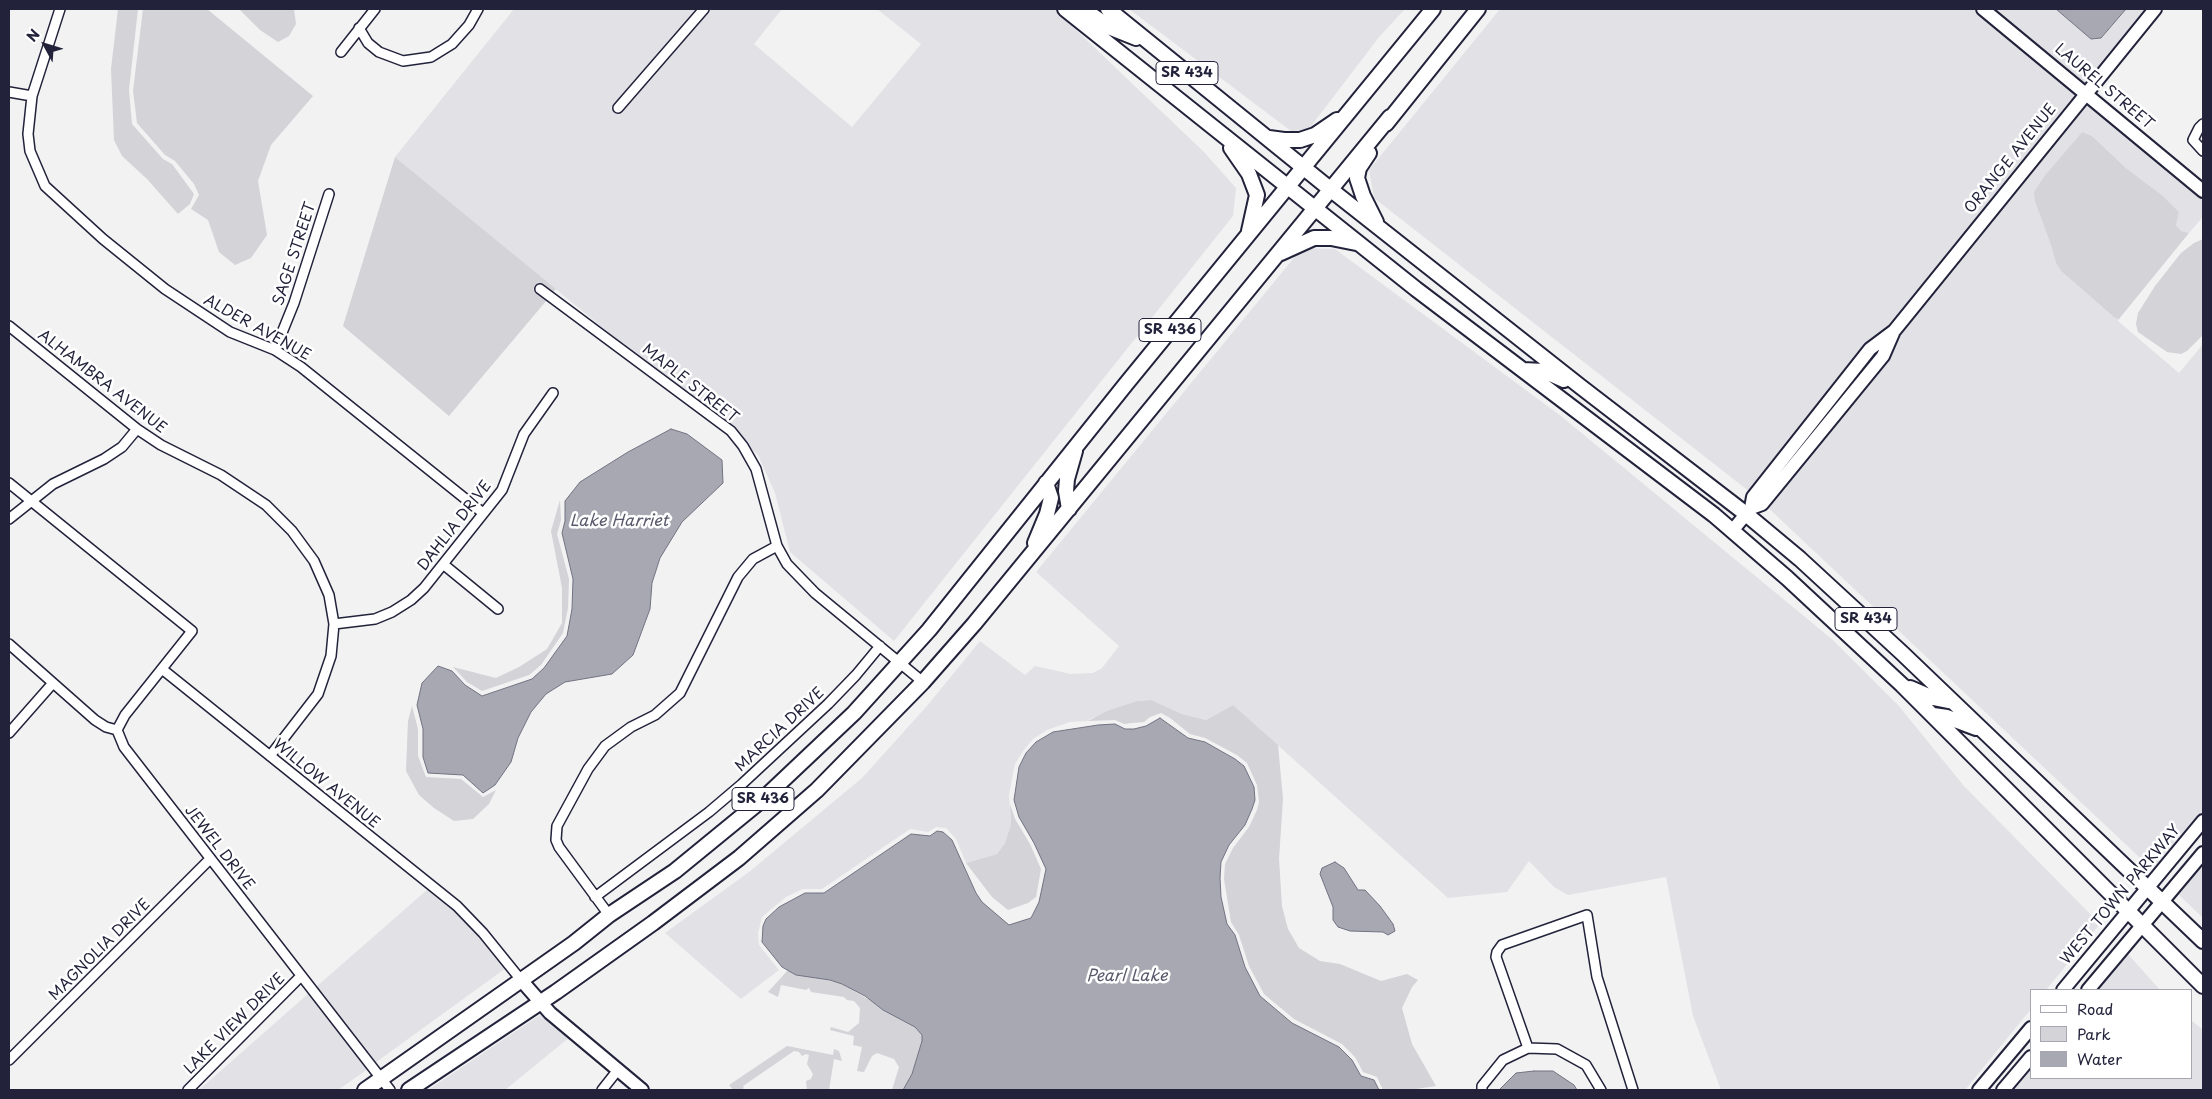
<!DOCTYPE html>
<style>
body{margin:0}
#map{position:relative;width:2212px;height:1099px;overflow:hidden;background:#f2f2f3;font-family:"Playpen Sans",sans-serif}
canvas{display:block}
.frame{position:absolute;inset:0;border:10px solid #22223b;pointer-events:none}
.legend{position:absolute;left:2030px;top:989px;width:162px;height:90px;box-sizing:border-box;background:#fff;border:1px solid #a7a7b1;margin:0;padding:6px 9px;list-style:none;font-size:15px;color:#22223b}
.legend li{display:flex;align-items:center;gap:10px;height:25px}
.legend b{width:25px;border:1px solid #a7a7b1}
.north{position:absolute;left:20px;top:20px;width:50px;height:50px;-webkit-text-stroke:4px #fff;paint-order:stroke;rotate:309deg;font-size:14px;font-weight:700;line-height:20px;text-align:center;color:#22223b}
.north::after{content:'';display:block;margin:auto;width:18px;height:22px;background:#22223b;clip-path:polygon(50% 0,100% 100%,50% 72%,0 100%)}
</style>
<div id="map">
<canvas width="2212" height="1099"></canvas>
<div class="frame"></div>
<ul class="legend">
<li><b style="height:6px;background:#fff"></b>Road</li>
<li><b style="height:14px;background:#d3d3d8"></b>Park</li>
<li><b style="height:14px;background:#a8a8b2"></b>Water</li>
</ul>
<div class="north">N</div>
</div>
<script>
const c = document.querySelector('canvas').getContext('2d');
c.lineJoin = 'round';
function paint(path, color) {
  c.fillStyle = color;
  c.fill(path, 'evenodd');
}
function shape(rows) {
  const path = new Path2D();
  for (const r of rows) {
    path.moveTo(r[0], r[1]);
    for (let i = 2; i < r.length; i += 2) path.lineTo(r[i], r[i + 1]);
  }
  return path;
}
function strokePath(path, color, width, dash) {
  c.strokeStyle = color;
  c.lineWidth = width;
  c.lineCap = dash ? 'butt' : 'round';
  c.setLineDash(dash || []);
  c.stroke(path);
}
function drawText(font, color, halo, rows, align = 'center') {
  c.font = font + ' "Playpen Sans",sans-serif';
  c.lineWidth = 5;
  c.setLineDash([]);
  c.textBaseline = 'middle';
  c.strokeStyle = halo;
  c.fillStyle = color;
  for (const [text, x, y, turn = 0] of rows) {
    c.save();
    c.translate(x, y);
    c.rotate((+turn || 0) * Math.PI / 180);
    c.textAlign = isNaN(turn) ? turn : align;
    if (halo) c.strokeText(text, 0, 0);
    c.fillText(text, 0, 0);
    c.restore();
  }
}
paint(shape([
 [514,9,697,9,611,108,619,115,710,9,782,9,754,44,852,127,921,44,877,9,1054,9,1204,152,1236,188,1233,216,894,641,790,552,775,493,758,455,750,448,734,428,625,346,395,157],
 [1129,9,1405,9,1380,36,1308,130,1291,131],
 [1500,9,1976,9,2078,94,1755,496,1374,198,1369,170],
 [1991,9,2056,9,2091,39,2101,38,2126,9,2148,9,2084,86],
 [2087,100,2203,197,2203,219,2202,218,2189,233,2181,231,2176,225,2179,212,2163,196,2126,168,2092,136,2082,132,2046,174,2050,242,2056,263,2061,271,2115,318,2119,319,2118,321,2179,373,2203,344,2203,813,2155,872,1763,503],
 [1302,248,1335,249,1561,416,1833,640,1898,705,1964,786,2100,924,2046,990,2031,990,2031,1009,1965,1090,1721,1090,1693,1016,1666,877,1568,895,1554,887,1529,861,1507,892,1448,898,1233,705,1206,720,1182,714,1151,700,1137,701,1090,719,1088,721,1070,722,1047,730,1033,739,1023,751,1015,764,1009,795,1011,824,1005,843,997,854,966,863,956,839,946,828,936,827,928,832,910,829,822,889,803,889,786,897,762,917,758,933,759,945,779,970,741,999,665,933,749,872,862,778,926,707,980,641,1025,675,1035,666,1071,674,1093,673,1102,668,1119,646,1036,572],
 [2203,862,2203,918,2177,893],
 [428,889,454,910,480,936,506,968,375,1063,316,987],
 [2127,953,2160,990,2095,990],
 [309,993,368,1069,338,1090,199,1090],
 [543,1013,570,1037,505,1090,428,1090],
 [2191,1020,2203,1030,2203,1090,2010,1090,2031,1066,2031,1078,2191,1078]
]), '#e2e2e6');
paint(shape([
 [118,9,138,9,129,90,132,124,163,159,172,164,194,194,190,204,178,214,147,179,122,156,114,140,111,69],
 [143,9,207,9,313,96,271,145,258,181,267,235,251,258,235,265,219,252,208,220,191,209,199,195,194,184,175,161,165,155,137,123,133,91],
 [239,9,294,9,296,24,289,36,278,42,260,30],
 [2082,132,2092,136,2126,168,2163,196,2179,212,2176,225,2181,231,2189,233,2119,319,2115,318,2061,271,2056,263,2050,242,2035,201,2034,192,2046,174],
 [395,157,556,289,553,292,538,282,533,289,547,300,449,416,343,326],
 [2203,239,2203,335,2187,351,2181,354,2167,352,2138,332,2136,324,2138,313,2155,286,2181,253,2194,243],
 [560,500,561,520,557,534,569,579,568,608,563,633,541,665,529,675,482,691,467,682,453,667,496,678,519,667,547,649,562,623,562,588,551,531],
 [1151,700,1182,714,1206,720,1233,705,1278,745,1283,799,1279,859,1282,906,1288,929,1299,948,1320,961,1340,964,1381,981,1407,974,1418,980,1412,987,1402,1008,1412,1044,1436,1086,1409,1090,1383,1090,1377,1077,1363,1072,1355,1057,1342,1044,1294,1019,1264,994,1249,966,1239,935,1231,922,1224,879,1225,864,1233,848,1249,827,1257,810,1259,802,1257,785,1247,763,1237,755,1205,738,1190,734,1170,718,1161,713,1150,717,1144,722,1132,723,1124,724,1115,720,1088,721,1107,711,1137,701],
 [412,706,418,729,418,756,426,777,461,779,483,797,496,790,489,804,473,819,454,821,434,808,419,795,406,771,408,721],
 [1010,804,1015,819,1030,844,1041,869,1036,897,1028,903,1008,910,992,897,966,863,997,854,1005,843,1011,824],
 [788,970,796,975,830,980,842,984,915,1027,922,1036,922,1041,912,1074,903,1090,892,1090,899,1067,894,1059,877,1053,872,1056,864,1072,857,1071,862,1047,853,1045,854,1036,830,1030,831,1027,848,1032,859,1023,860,1008,854,1001,847,1000,844,997,811,992,809,988,806,990,781,985,778,997,768,992],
 [787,1046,833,1055,834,1049,839,1051,842,1061,834,1059,829,1090,807,1090,806,1081,811,1079,813,1074,807,1064,809,1055,806,1054,802,1056,799,1052,794,1051,743,1086,744,1088,741,1090,733,1090,729,1085]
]), '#d3d3d8');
const water = shape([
 [2056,9,2126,9,2101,38,2091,39,2056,9],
 [671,429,687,434,722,460,723,483,682,522,660,558,652,583,650,609,633,655,612,674,565,682,546,694,531,712,518,738,511,762,495,785,483,793,463,775,428,773,423,757,423,729,417,705,422,683,438,666,452,671,465,685,482,696,532,679,544,668,567,636,572,609,573,579,562,533,565,521,565,501,580,482,628,452,671,429],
 [1160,718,1188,738,1205,742,1235,759,1244,766,1254,787,1255,800,1252,809,1245,825,1229,845,1221,862,1220,878,1221,897,1227,924,1235,935,1245,967,1260,996,1292,1023,1339,1047,1352,1060,1361,1076,1374,1080,1379,1090,903,1090,912,1074,922,1041,922,1035,915,1027,883,1010,865,996,842,984,830,980,796,975,782,967,762,942,763,926,766,919,779,907,805,893,824,893,911,834,930,836,937,831,943,832,952,840,976,893,982,902,1009,925,1031,918,1039,902,1046,869,1034,843,1019,817,1014,800,1019,767,1026,753,1036,742,1053,732,1098,725,1115,724,1125,729,1134,729,1146,726,1160,718],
 [1335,862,1344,868,1358,890,1365,890,1380,906,1393,924,1395,931,1388,935,1383,932,1350,931,1338,927,1333,920,1333,907,1320,874,1322,868,1335,862],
 [1534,1071,1553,1071,1574,1085,1577,1090,1499,1090,1516,1073,1534,1071]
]);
paint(water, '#a8a8b2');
strokePath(water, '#727282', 1);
const street = shape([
 [60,9,32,96,28,134,30,151,45,186,103,239,165,289,230,332,275,350,301,367,483,513],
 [359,28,368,43,379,52,403,61,431,57,452,44,469,25,478,9],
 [341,52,375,9],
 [9,92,32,96],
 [618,108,704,9],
 [2203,124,2199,128,2193,140,2203,151],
 [540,289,731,431,743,446,756,469,777,546,787,564,815,593,923,682],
 [9,326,137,429,161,445,221,475,266,505,292,531,314,561,329,595,334,624,331,656,318,694,270,756],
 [275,350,294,303,329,194],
 [9,483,192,631,125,715,117,730],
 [9,519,53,484,104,459,122,447,137,429],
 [443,564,498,609],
 [334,624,375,619,392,612,411,600,424,588,502,490,524,434,553,393],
 [9,644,95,720,106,727,117,730],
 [162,669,457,906,483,933,521,980],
 [117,730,124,747,390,1090],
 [9,733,53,683],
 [595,897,709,812,742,784,828,704,856,675,880,646],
 [609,915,559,847,556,840,557,826,588,769,605,746,631,727,655,715,680,693,738,577,753,559,777,546],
 [1528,1048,1496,957,1497,952,1502,945,1587,915,1597,977,1633,1090],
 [9,1060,210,859],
 [188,1090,301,976],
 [602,1090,617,1071],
 [1482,1090,1482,1086,1503,1060,1528,1048,1557,1049,1586,1065,1601,1090]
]);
const secondary = shape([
 [1983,9,2203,191],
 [1751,508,1753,497,1870,349,1894,331,2155,9],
 [1732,531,1751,508,1762,504,1834,416,1883,356,1893,333],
 [521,980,550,1013,642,1090],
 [2063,990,2203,821],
 [2088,990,2203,853],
 [1979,1090,2031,1028],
 [2003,1090,2031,1057]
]);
const primary = shape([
 [1065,9,1416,289,1714,515,1787,578,1902,685,2203,986],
 [1083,9,1111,28,1136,38],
 [1108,9,1330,189,1581,387,1746,514,1800,559,1902,653,2203,941],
 [1386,124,1478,9],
 [1269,138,1284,140,1300,140,1315,135,1337,120],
 [1231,148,1249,174,1257,195,1249,231],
 [1369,153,1359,168,1357,178,1363,196,1376,222],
 [1281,253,1314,238,1331,238,1356,243],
 [1523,370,1544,371,1564,380],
 [1069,509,1066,491,1067,479,1075,451],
 [1035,543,1047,514,1051,498,1046,483],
 [1910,688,1933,698,1953,702],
 [1933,715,1947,717,1976,728],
 [365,1090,574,943,609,915,675,871,763,799,854,713,929,630,1126,384,1433,9],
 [409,1090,556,992,653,923,739,858,817,790,923,682,974,624,1390,117]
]);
strokePath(street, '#22223b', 12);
strokePath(secondary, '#22223b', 16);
strokePath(primary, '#22223b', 18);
strokePath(street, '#fff', 9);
strokePath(secondary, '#fff', 12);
strokePath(primary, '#fff', 14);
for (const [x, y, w] of [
 [1187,73,62],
 [1170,330,62],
 [1866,619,62],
 [763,799,62]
]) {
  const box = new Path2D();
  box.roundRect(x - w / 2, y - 11.5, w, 23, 4);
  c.fillStyle = '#fff';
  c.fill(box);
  strokePath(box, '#22223b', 1);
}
drawText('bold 14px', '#22223b', null, [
 ["SR 434",1187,73],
 ["SR 436",1170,330],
 ["SR 434",1866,619],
 ["SR 436",763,799]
]);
drawText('15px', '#22223b', '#fff', [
 ["LAUREL STREET",2104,87,40],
 ["ORANGE AVENUE",2011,159,-51],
 ["SAGE STREET",295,254,-72],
 ["ALDER AVENUE",257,328,29],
 ["ALHAMBRA AVENUE",102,382,38],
 ["MAPLE STREET",690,384,38],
 ["DAHLIA DRIVE",455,526,-52],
 ["MARCIA DRIVE",780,730,-43],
 ["WILLOW AVENUE",326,784,39],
 ["JEWEL DRIVE",219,848,52],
 ["WEST TOWN PARKWAY",2121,895,-50],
 ["MAGNOLIA DRIVE",100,950,-45],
 ["LAKE VIEW DRIVE",235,1024,-45]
]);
drawText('italic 16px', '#58586b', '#fff', [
 ["Lake Harriet",619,522],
 ["Pearl Lake",1127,977]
]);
</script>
